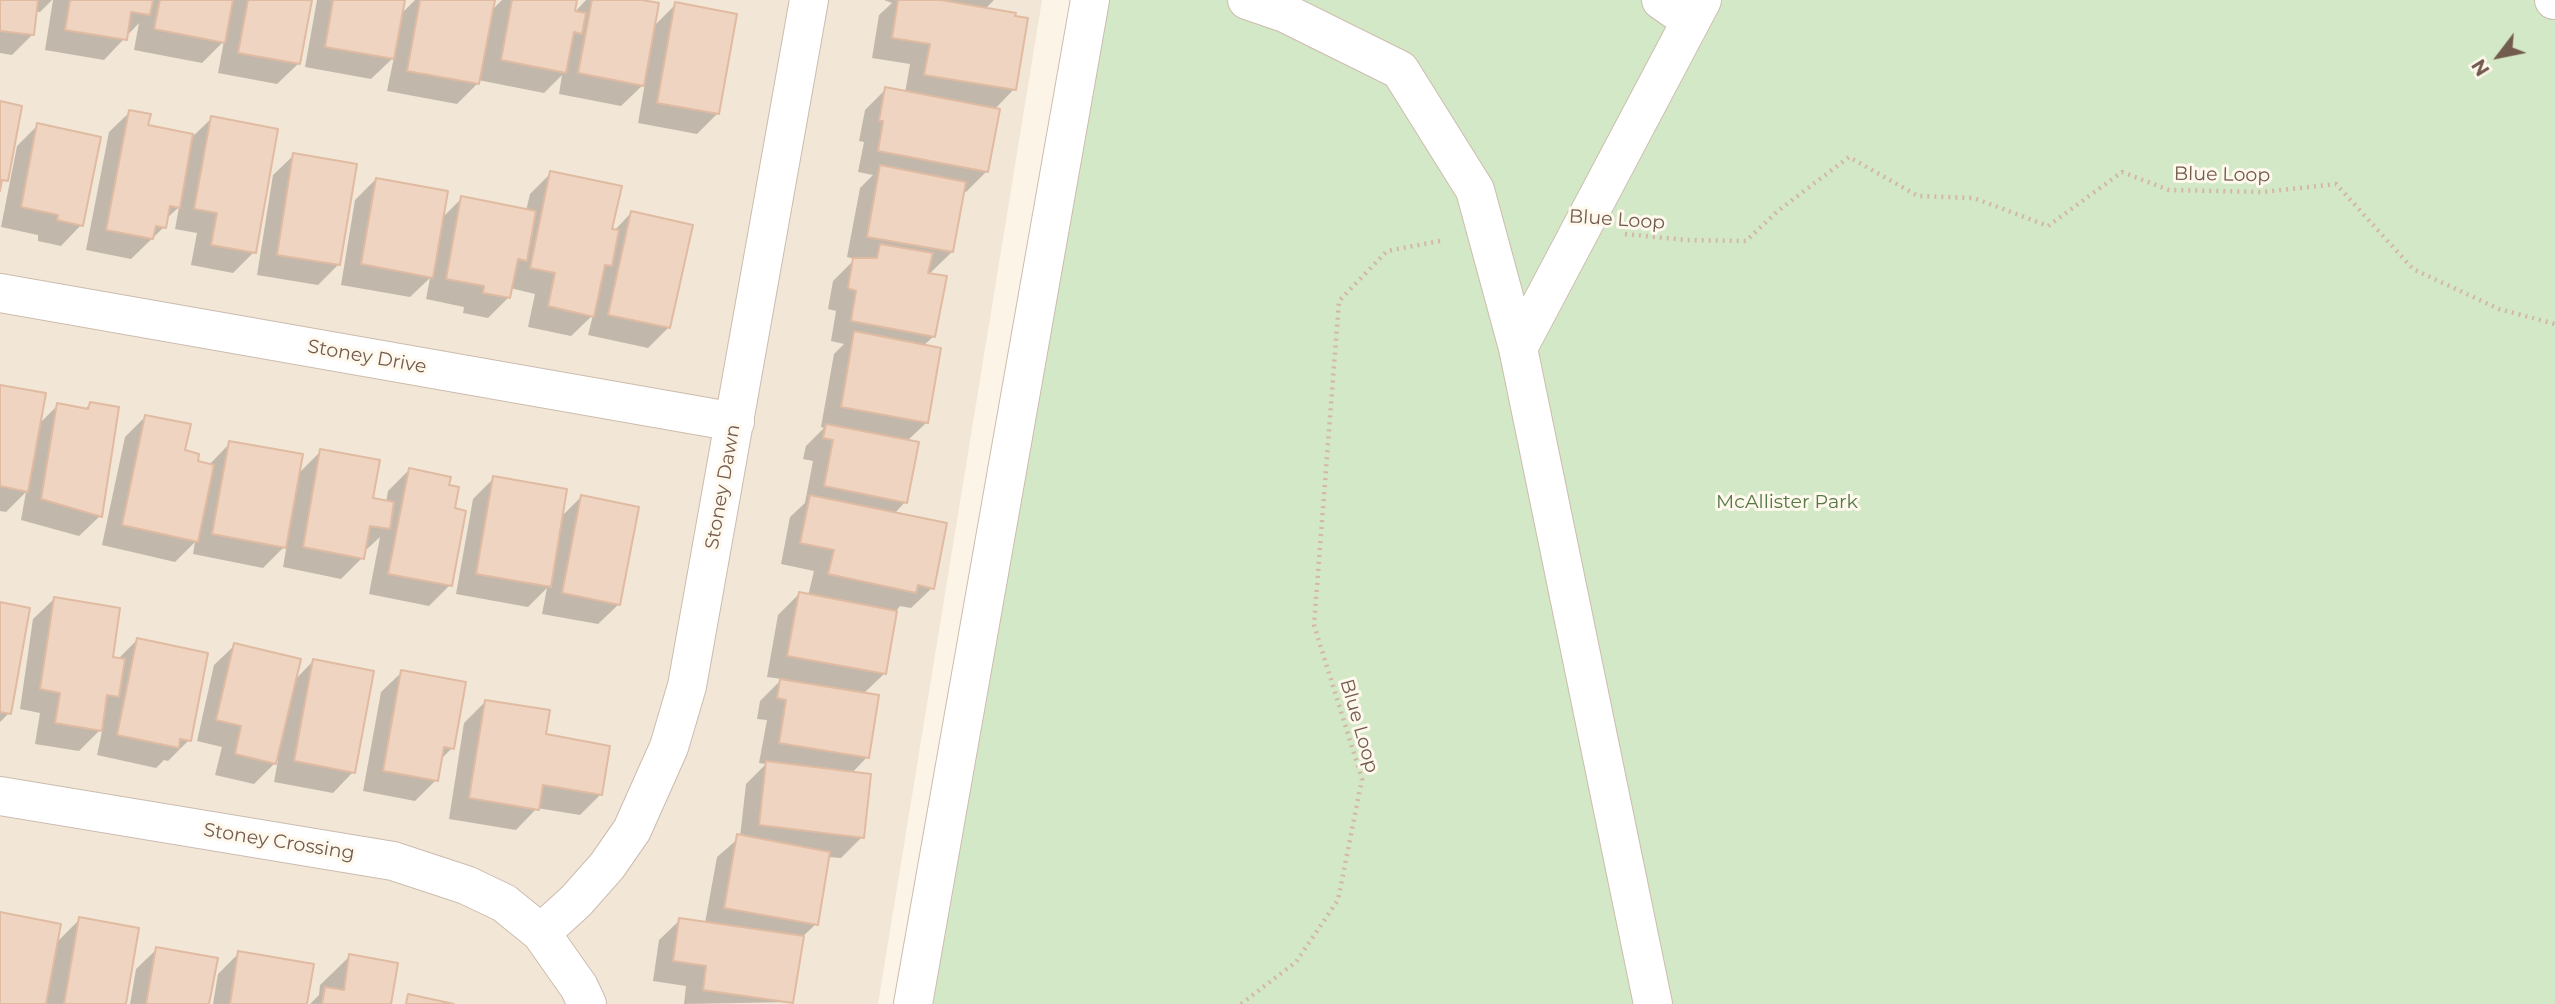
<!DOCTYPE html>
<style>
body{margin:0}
#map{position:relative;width:2555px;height:1004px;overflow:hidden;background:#fbf4e7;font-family:Montserrat,sans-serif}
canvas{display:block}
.north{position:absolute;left:2464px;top:21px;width:70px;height:70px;-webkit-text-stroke:5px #fef8ed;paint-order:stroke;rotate:238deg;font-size:19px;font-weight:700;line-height:28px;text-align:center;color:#735b4d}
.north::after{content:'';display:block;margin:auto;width:24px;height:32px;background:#735b4d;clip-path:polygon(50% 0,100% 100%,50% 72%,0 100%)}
</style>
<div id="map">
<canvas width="2555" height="1004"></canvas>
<div class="north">N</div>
</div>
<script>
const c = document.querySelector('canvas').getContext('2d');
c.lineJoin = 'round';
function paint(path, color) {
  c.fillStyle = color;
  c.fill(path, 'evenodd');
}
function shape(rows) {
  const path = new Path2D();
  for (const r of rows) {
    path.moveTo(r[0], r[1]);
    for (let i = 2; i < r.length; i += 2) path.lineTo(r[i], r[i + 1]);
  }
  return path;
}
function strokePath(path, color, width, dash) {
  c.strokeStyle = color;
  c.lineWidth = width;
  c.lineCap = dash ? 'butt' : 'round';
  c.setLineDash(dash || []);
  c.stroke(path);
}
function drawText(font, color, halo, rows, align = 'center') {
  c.font = font + ' Montserrat,sans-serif';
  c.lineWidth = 6;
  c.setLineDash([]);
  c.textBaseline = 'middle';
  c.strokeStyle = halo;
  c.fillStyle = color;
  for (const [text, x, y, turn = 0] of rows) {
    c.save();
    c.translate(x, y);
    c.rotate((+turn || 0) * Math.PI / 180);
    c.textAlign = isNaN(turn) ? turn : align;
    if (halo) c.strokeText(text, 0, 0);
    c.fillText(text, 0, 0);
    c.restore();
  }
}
paint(shape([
 [0,0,1042,0,878,1004,0,1004]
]), '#f2e6d6');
paint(shape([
 [1108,0,2555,0,2555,1004,928,1004]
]), '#d3e8c6');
paint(shape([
 [0,0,52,0,40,12,35,11,33,34,12,55,0,53],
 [53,0,311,0,298,64,277,84,218,73,224,41,202,63,134,50,139,23,104,60,45,50],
 [317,0,403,0,400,15,415,0,494,0,492,10,502,0,576,0,573,14,586,0,633,0,653,27,676,4,718,113,697,134,638,123,645,83,621,106,559,94,562,75,544,93,478,80,478,83,457,104,387,91,394,57,371,79,305,67],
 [884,0,994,0,985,9,1014,89,994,110,987,171,966,192,962,191,952,252,928,275,934,336,923,346,926,423,907,441,905,502,894,514,932,588,911,608,900,606,896,611,884,674,863,694,867,757,851,774,862,837,841,858,828,857,816,924,801,938,792,1002,684,1004,686,986,653,981,659,940,680,920,705,923,717,857,740,837,746,784,766,764,759,763,767,720,757,719,760,701,782,679,767,677,778,615,799,594,808,596,814,571,781,564,790,517,805,503,813,461,803,459,806,446,824,428,821,427,834,354,844,344,831,341,836,311,828,309,833,281,855,259,847,257,860,188,873,175,858,172,864,142,859,141,865,110,886,89,905,93,910,64,872,58,879,15,892,3],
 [130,112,146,127,190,139,212,118,254,252,233,273,191,265,197,233,175,229,179,207,165,220,164,227,131,259,86,250,109,132],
 [38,125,81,225,61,246,38,241,38,235,1,227,17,146],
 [294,155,338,265,318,285,257,275,273,175],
 [551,173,610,230,614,231,631,213,669,327,648,348,588,335,593,315,571,336,528,327,535,294,510,288,509,297,488,318,463,313,464,307,426,299,430,278,410,297,341,285,355,200,376,179,441,219,462,198,526,211,530,194],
 [0,386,39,424,58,405,84,410,90,404,100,516,79,536,21,520,26,492,6,512,0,511],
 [146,416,196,462,209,465,230,443,297,475,321,451,371,499,386,503,388,491,409,470,447,487,453,510,450,585,429,606,369,594,380,537,367,549,364,549,362,558,341,579,283,567,287,544,263,568,193,554,195,542,175,562,102,545,125,437],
 [494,478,560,518,582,496,619,604,598,624,542,614,547,588,528,607,456,594,473,499],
 [54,599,110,658,118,659,137,640,189,740,168,761,164,760,156,768,97,755,103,727,79,751,35,744,40,713,20,709,33,619],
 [0,604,9,713,0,722],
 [235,645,294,681,313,661,353,772,333,793,274,782,278,760,254,784,215,775,222,747,197,741,214,665],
 [402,672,452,748,440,760,436,780,415,801,363,791,381,692],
 [485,702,544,736,601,794,580,815,537,808,516,830,449,819,464,723],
 [0,914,56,943,80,919,124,1004,0,1004],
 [157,949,208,1004,130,1004,136,969],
 [239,953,306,1004,213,1004,218,974],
 [350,956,389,1004,310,1004,319,995,320,985]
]), '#0003');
const building = shape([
 [0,0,38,0,34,35,0,31,0,0],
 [70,0,153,0,150,15,131,12,127,40,65,30,70,0],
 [160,0,233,0,225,43,154,29,160,0],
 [248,0,312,0,300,64,238,53,248,0],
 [333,0,405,0,394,59,325,47,333,0],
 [420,0,495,0,479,84,407,71,420,0],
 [512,0,577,0,575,11,586,13,582,34,574,32,566,73,501,60,512,0],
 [592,0,642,0,659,3,644,86,578,73,592,0],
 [898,0,941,0,1016,13,1015,16,1028,18,1016,90,924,75,930,44,892,38,898,0],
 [675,2,737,14,719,114,657,103,675,2],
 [885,87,1000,109,988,172,878,151,883,121,879,121,885,87],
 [0,101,22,106,8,181,2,180,0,191,0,101],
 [129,110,151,114,148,125,193,134,180,208,170,206,166,228,156,226,153,239,106,230,129,110],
 [211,116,278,129,256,253,211,245,217,213,194,209,211,116],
 [37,123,101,137,83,226,57,220,58,215,21,207,37,123],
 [293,153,357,164,340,265,277,255,293,153],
 [880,165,966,182,953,252,867,237,880,165],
 [550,171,622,186,612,229,619,230,612,266,605,265,594,317,548,306,555,273,530,268,550,171],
 [376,178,448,191,433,278,361,264,376,178],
 [461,196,536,211,527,261,518,259,510,298,483,293,484,286,446,279,461,196],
 [631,211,693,225,670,328,608,315,631,211],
 [880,244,933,253,928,273,947,276,935,337,851,321,856,291,848,288,853,258,877,258,880,244],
 [854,331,941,348,928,423,841,407,854,331],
 [0,385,46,393,28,492,0,486,0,385],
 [90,402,119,407,102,517,41,499,57,403,88,409,90,402],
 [145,415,191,424,185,450,199,454,198,461,214,465,198,542,122,525,145,415],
 [826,424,919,442,907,503,824,486,833,440,823,438,826,424],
 [229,441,303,454,286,548,212,534,229,441],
 [320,449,380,460,373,498,394,502,390,529,370,526,364,559,303,547,320,449],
 [409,468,451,477,449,485,459,487,455,508,466,511,452,586,388,574,409,468],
 [493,476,567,489,551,587,476,574,493,476],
 [581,495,639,507,620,605,562,593,581,495],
 [810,495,947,523,934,589,918,585,916,593,828,574,834,550,800,543,810,495],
 [799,592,897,611,886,674,787,656,799,592],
 [54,597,120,608,113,657,125,659,119,697,107,695,102,731,55,723,60,693,40,689,54,597],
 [0,602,30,608,11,714,0,712,0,602],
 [137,638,208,653,191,741,180,739,179,748,117,735,137,638],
 [234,643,301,659,276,764,235,754,241,726,216,720,234,643],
 [313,659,374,671,355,773,294,761,313,659],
 [401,670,466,682,454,749,444,747,438,781,383,771,401,670],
 [780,679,879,695,869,758,779,743,786,700,777,698,780,679],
 [485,700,550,710,546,734,610,746,602,795,543,785,539,810,469,798,485,700],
 [766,761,871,774,864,838,759,825,766,761],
 [737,834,830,852,818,925,724,908,737,834],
 [0,912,61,924,46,1004,0,1004,0,912],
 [79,917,139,928,126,1004,64,1004,79,917],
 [679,918,804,936,793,1003,703,990,706,966,673,961,679,918],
 [156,947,218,958,209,1004,146,1004,156,947],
 [238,951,314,964,307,1004,230,1004,238,951],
 [349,954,398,963,391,1004,322,1004,325,987,344,990,349,954],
 [408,994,454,1004,406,1004,408,994]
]);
paint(building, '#efd4c1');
strokePath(building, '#e0bba2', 2);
const minor = shape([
 [1247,0,1285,13,1400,70,1475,190,1518,348,1653,1004],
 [1661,0,1691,21],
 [2554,0,2555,0],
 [0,293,735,422],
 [1518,348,1702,0],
 [0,796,393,861,466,885,504,903,541,933,579,987,587,1004],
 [541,933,576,901,607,866,632,830,669,747,687,686,809,0],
 [913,1004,1090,0]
]);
strokePath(minor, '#ccbcae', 40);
strokePath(shape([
 [1625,234,1686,240,1746,241,1779,210,1849,157,1918,196,1974,198,2048,226,2122,172,2169,190,2263,192,2336,184,2413,269,2499,309,2555,324],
 [1241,1004,1296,962,1338,900,1362,779,1314,625,1339,301,1387,251,1445,240]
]), '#d4b7a4', 4.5, [2, 5]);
strokePath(minor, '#fff', 38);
drawText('19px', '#735b4d', '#fef8ed', [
 ["Blue Loop",2222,175,1],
 ["Blue Loop",1617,220,4],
 ["Stoney Drive",367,357,10],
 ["Stoney Dawn",723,487,-80],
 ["Blue Loop",1359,726,74],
 ["Stoney Crossing",279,842,9]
]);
drawText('19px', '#547846', '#fef8ed', [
 ["McAllister Park",1787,502]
]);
</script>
